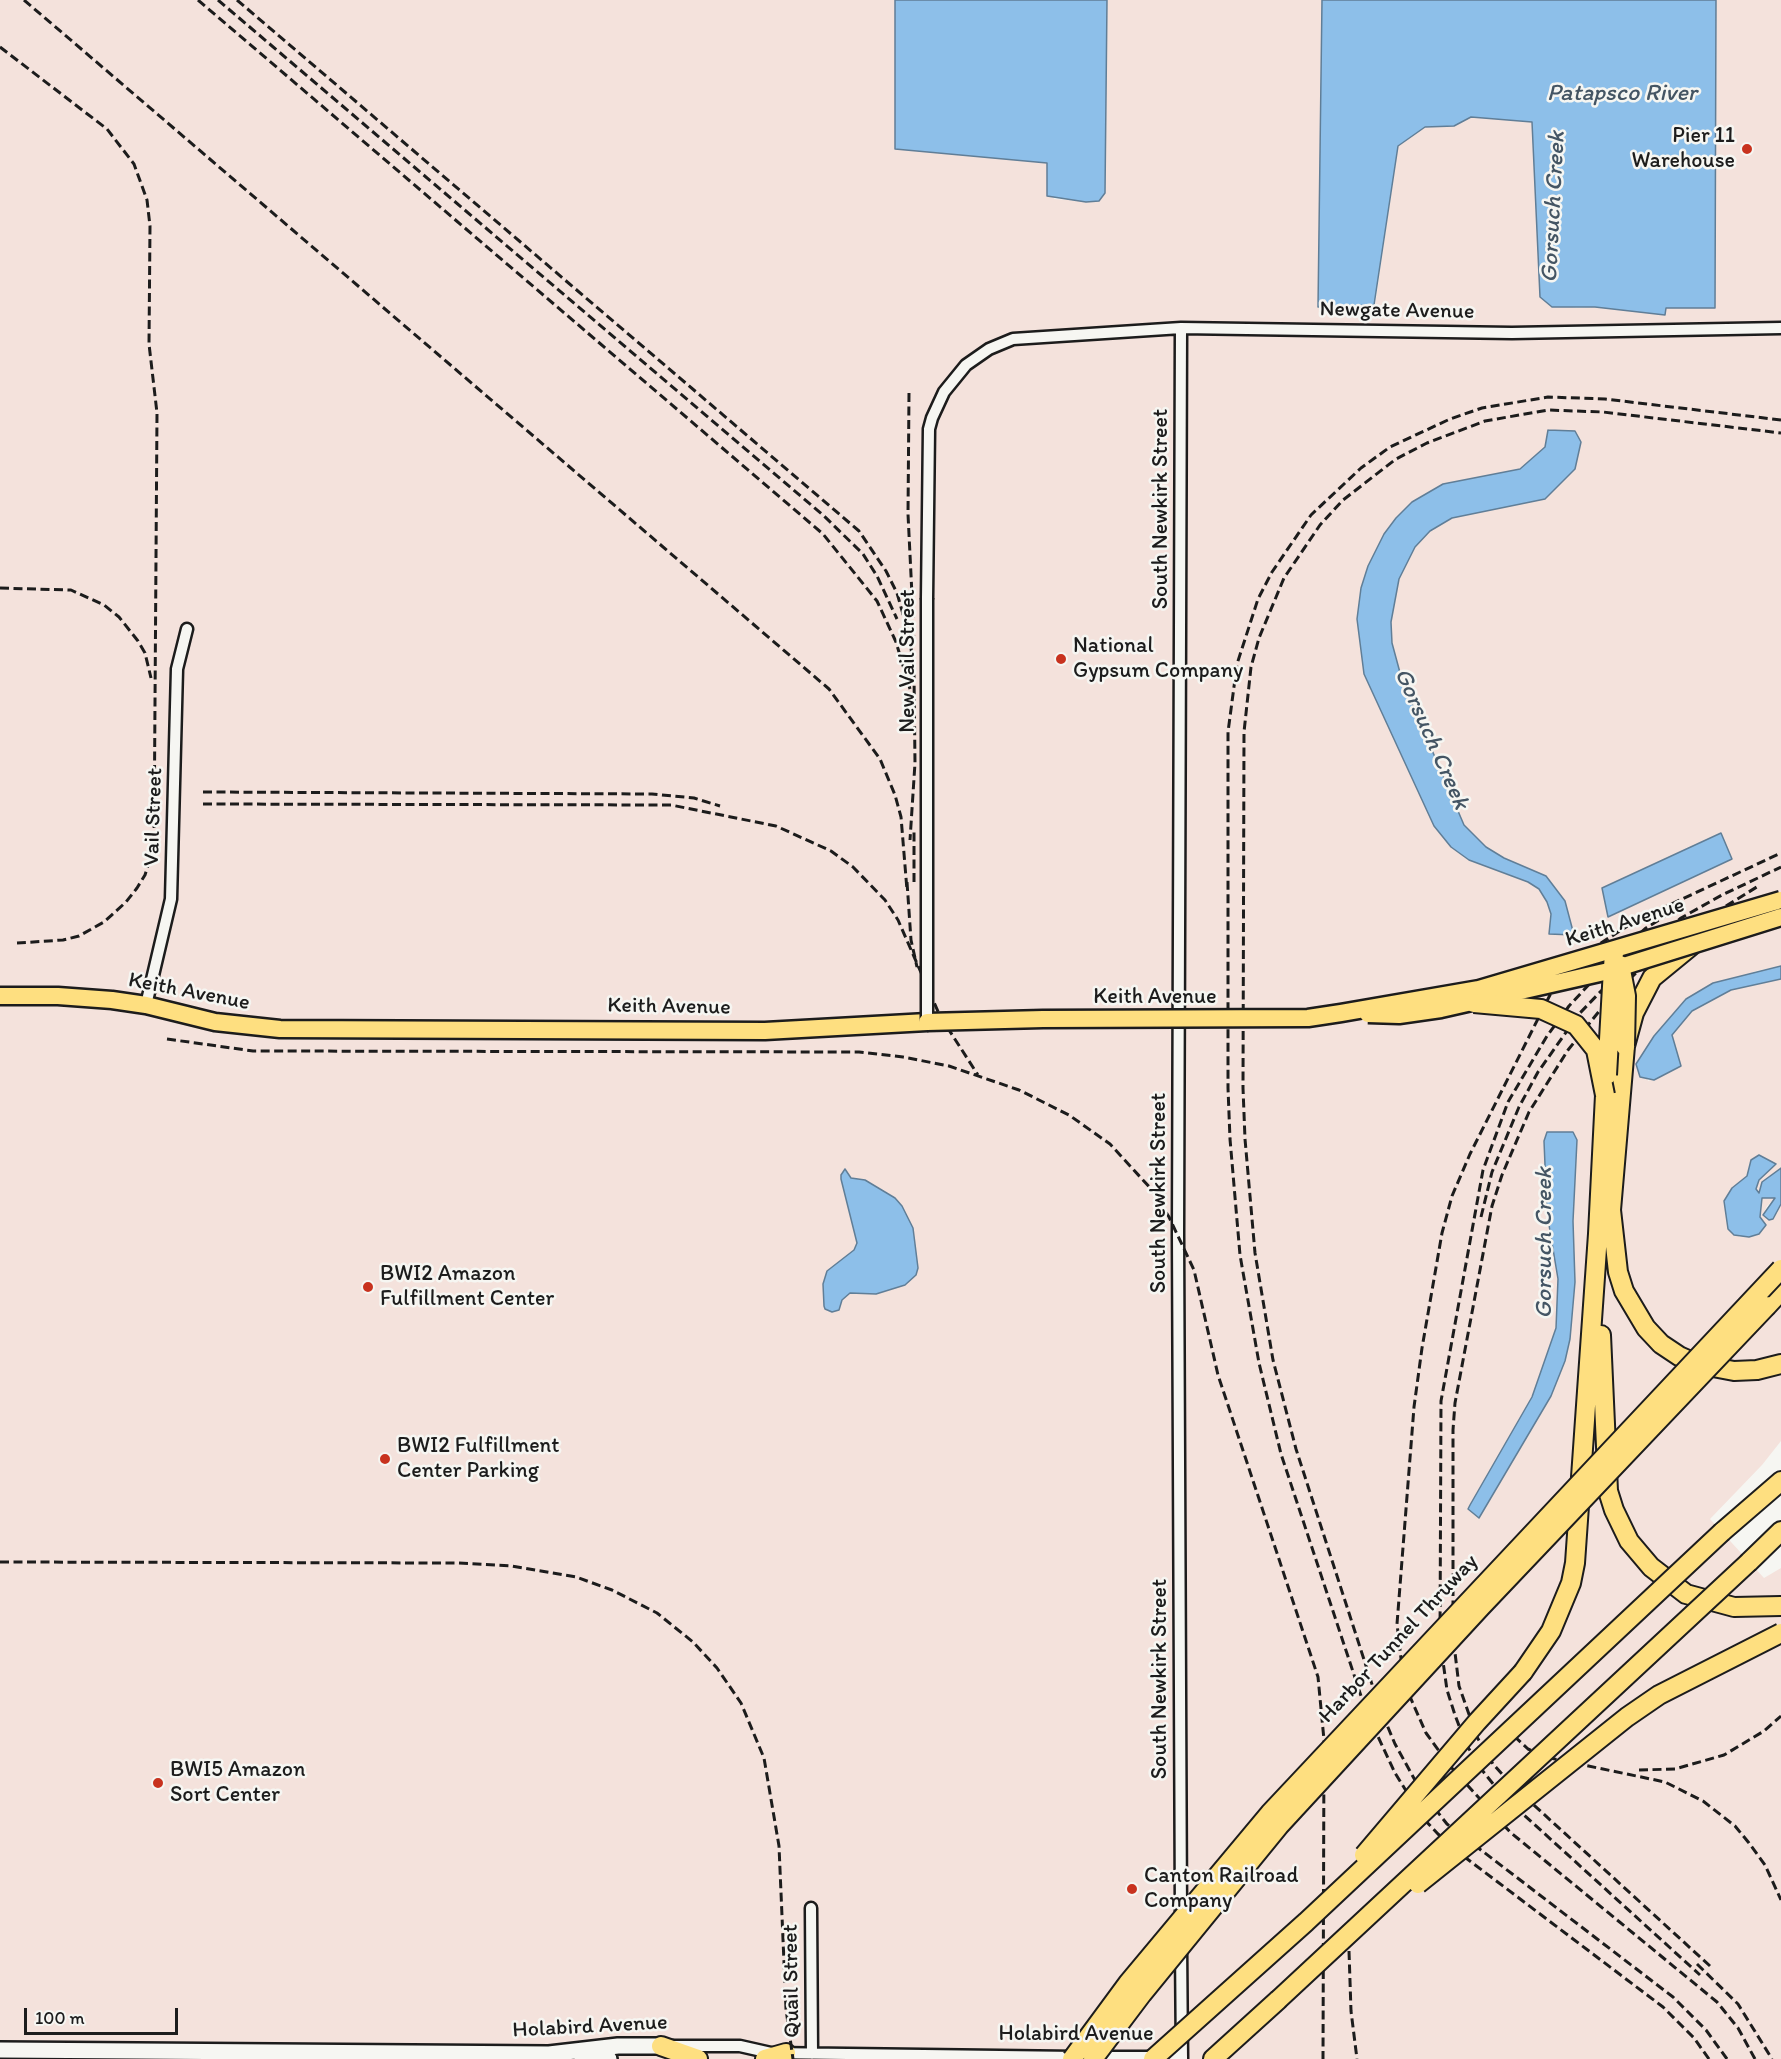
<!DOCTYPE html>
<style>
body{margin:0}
#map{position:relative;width:1781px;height:2059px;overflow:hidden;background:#f6f6f2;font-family:Itim,sans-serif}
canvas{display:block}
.scale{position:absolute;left:24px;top:2008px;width:154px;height:27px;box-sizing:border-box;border:3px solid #1c1c1c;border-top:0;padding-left:8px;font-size:18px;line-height:21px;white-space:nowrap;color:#1c1c1c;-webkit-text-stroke:4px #f6f6f2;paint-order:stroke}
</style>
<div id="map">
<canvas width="1781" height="2059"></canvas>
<div class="scale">100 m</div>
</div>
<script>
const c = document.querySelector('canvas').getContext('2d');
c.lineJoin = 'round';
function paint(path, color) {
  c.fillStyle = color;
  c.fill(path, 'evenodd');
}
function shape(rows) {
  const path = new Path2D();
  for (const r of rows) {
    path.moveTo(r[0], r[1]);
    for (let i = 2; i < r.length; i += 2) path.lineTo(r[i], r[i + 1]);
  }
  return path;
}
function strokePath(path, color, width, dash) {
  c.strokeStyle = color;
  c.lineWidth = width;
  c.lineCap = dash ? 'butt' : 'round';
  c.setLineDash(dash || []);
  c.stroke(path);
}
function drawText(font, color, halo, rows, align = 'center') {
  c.font = font + ' Itim,sans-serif';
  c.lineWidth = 5;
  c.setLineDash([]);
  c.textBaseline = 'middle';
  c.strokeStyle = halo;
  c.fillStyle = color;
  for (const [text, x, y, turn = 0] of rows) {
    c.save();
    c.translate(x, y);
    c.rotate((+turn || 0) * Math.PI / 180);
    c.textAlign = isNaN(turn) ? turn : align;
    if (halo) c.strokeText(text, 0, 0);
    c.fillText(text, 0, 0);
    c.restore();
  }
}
paint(shape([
 [0,0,895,0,895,149,1047,163,1054,199,1095,202,1105,193,1107,0,1322,0,1318,307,1375,305,1398,146,1425,127,1454,126,1471,117,1532,122,1540,297,1576,308,1595,307,1665,314,1665,308,1715,307,1716,0,1781,0,1781,966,1756,971,1686,999,1641,1056,1648,1081,1681,1066,1672,1035,1692,1011,1731,990,1781,979,1781,1168,1759,1194,1756,1188,1759,1180,1775,1164,1759,1155,1749,1164,1747,1176,1732,1188,1728,1229,1740,1237,1760,1217,1762,1198,1776,1198,1767,1206,1763,1215,1777,1213,1781,1204,1781,1441,1762,1465,1710,1519,1764,1578,1781,1568,1781,2059,0,2059]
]), '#f4e2dc');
const water = shape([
 [895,0,1107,0,1105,193,1099,201,1086,202,1047,196,1047,163,895,149,895,0],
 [1322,0,1716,0,1715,308,1666,308,1665,315,1595,307,1552,307,1540,297,1532,122,1471,117,1454,126,1425,127,1398,146,1374,305,1318,307,1322,0],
 [1548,430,1575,431,1581,442,1575,469,1545,499,1452,518,1430,531,1415,547,1399,579,1391,622,1392,643,1402,680,1464,825,1486,847,1504,858,1546,876,1565,901,1574,935,1549,934,1551,914,1547,902,1539,889,1528,882,1469,860,1451,847,1434,826,1364,674,1357,619,1361,588,1368,566,1384,534,1396,518,1412,502,1443,484,1520,469,1545,447,1548,430],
 [1721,833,1732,859,1608,917,1602,888,1721,833],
 [1781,966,1781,979,1731,990,1692,1011,1672,1035,1681,1066,1654,1080,1640,1077,1636,1064,1654,1036,1686,999,1713,983,1781,966],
 [1547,1132,1573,1132,1577,1140,1573,1221,1575,1282,1570,1339,1565,1361,1551,1396,1479,1518,1468,1509,1470,1505,1532,1397,1556,1328,1558,1279,1547,1213,1544,1141,1547,1132],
 [1759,1155,1776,1164,1759,1180,1756,1189,1759,1193,1762,1182,1781,1168,1781,1204,1773,1219,1769,1220,1763,1215,1775,1198,1762,1198,1760,1217,1766,1225,1759,1234,1749,1237,1734,1235,1728,1229,1724,1201,1732,1188,1747,1176,1751,1160,1759,1155],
 [845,1169,851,1178,865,1180,895,1198,902,1206,913,1228,918,1268,916,1275,905,1285,876,1294,850,1293,842,1300,839,1310,832,1312,825,1309,824,1306,823,1284,827,1271,854,1250,857,1243,841,1179,841,1175,845,1169]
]);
paint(water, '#8dbfe9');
strokePath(water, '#607e97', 1.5);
const minor = shape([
 [927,598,929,429,932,418,944,392,966,365,989,349,1013,339,1181,328,1512,333,1781,328],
 [146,1005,171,899,177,669,187,629],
 [811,1908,812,2054],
 [1181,1918,1178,1234,1181,328],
 [1181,1945,1182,2059],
 [673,2046,740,2046,771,2053,1076,2057],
 [1092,2057,1182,2057]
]);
const secondary = shape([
 [0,2050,549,2054,618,2046,661,2046],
 [582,2057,609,2059]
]);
const primary = shape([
 [0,996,58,996,112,1000,146,1005,215,1022,280,1029,765,1031,927,1022]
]);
const motorway = shape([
 [1691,946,1652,978,1634,1013,1625,1046,1611,1210,1618,1272,1624,1291,1646,1328,1661,1344,1679,1356,1697,1364,1734,1371,1757,1370,1781,1364],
 [1767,1306,1781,1291],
 [1601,1335,1608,1491,1614,1510,1629,1541,1651,1567,1686,1594,1734,1607,1781,1606],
 [1722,1532,1781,1481],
 [1749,1562,1781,1531],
 [1523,1672,1551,1631,1571,1583,1575,1563,1598,1234,1605,1095],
 [661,2046,698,2059],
 [765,2059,786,2053],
 [1213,2059,1278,2000]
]);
strokePath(minor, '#1c1c1c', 15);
strokePath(secondary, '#1c1c1c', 20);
strokePath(primary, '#1c1c1c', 21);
strokePath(motorway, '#1c1c1c', 22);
strokePath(minor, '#f6f6f2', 10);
strokePath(secondary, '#f6f6f2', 15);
strokePath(primary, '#fedf80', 16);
strokePath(motorway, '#fedf80', 18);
strokePath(shape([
 [24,0,829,689,880,759,895,795,901,817,907,890],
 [198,0,823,534,877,601,896,642,910,689],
 [218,0,823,515,863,554,877,576,897,619],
 [237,0,859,531,886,571,897,593,910,639,914,675,915,763,910,840],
 [0,47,107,129,134,164,147,200,150,226,149,344,157,413,154,847,145,875,137,888,126,902,104,922,79,936,63,940,17,943],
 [909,393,908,514,914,636],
 [0,588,71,590,104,605,119,617,138,641,145,653,151,678],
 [203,792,652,794,694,798,720,806],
 [203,804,671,805,776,826,831,851,853,867,885,900,898,920,940,1016,978,1075],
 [907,882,911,940,917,967],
 [914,882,914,831],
 [1670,913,1646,928,1622,949,1569,1006,1547,1036,1508,1102,1483,1170,1441,1401,1440,1640,1447,1690,1455,1715,1466,1744,1482,1770,1502,1795,1700,1975],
 [167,1039,253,1051,859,1052,903,1057,949,1066,1019,1090,1069,1115,1110,1144,1153,1191,1169,1217,1194,1270,1218,1375,1318,1677,1324,1740,1323,2059],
 [1481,1217,1492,1172,1519,1107,1538,1072,1579,1014,1632,959,1681,918,1722,895,1781,867],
 [0,1562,457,1563,512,1566,576,1577,612,1590,657,1613,693,1642,717,1668,741,1703,764,1758,779,1846,786,2009,793,2059],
 [1514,1736,1528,1749,1550,1758,1665,1782,1703,1801,1735,1826,1749,1843,1765,1865,1781,1900],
 [1639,1770,1675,1769,1724,1755,1764,1731,1781,1716],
 [1349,1951,1351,2011,1357,2059],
 [1697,1964,1738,2004,1772,2059],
 [1710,1966,1513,1786,1493,1764,1477,1737,1459,1686,1453,1636,1453,1430,1455,1403,1492,1206,1502,1175,1529,1112,1568,1050,1609,999,1641,968,1702,921,1760,885],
 [1709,2059,1694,2038,1663,2007,1462,1855,1438,1834,1423,1818,1395,1773,1366,1711,1281,1454,1259,1363,1240,1255,1230,1139,1228,1088,1228,732,1237,664,1258,599,1272,572,1311,515,1361,468,1390,447,1450,419,1482,408,1548,397,1605,399,1781,420],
 [1727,2059,1706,2030,1673,1997,1447,1824,1421,1791,1395,1744,1379,1706,1296,1449,1273,1360,1255,1253,1245,1139,1243,1088,1244,732,1251,667,1259,638,1284,578,1320,525,1343,500,1396,459,1427,443,1485,421,1548,410,1603,412,1781,433],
 [1755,2059,1738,2028,1717,2002,1510,1832,1450,1766,1426,1733,1407,1690,1402,1667,1397,1624,1414,1407,1422,1348,1442,1233,1452,1196,1470,1154,1553,989,1590,950,1637,920,1781,853]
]), '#1c1c1c', 3, [9, 4.5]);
const minorBridge = shape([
 [927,1022,927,598]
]);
const primaryBridge = shape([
 [1621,967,1781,917],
 [1368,1014,1399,1015,1441,1009,1613,970],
 [927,1022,1043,1019,1308,1018,1341,1013,1479,989,1781,900]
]);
const motorwayBridge = shape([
 [1620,965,1626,996,1625,1046],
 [1474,1003,1541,1009,1576,1025,1596,1050,1605,1095],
 [1607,1075,1614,951],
 [1364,1855,1477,1722,1523,1672],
 [1418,1884,1627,1717,1659,1695,1781,1633],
 [1278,2000,1749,1562],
 [1072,2059,1128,1983,1270,1813,1781,1269],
 [1093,2059,1142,1994,1279,1826,1481,1607,1767,1306],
 [1153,2059,1306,1922,1722,1532]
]);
strokePath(minorBridge, '#1c1c1c', 15, []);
strokePath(primaryBridge, '#1c1c1c', 21, []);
strokePath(motorwayBridge, '#1c1c1c', 22, []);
strokePath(minorBridge, '#f6f6f2', 10);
strokePath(primaryBridge, '#fedf80', 16);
strokePath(motorwayBridge, '#fedf80', 18);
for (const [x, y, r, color] of [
 [1747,149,6,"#c8321e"],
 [1061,659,6,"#c8321e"],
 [368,1287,6,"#c8321e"],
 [385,1459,6,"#c8321e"],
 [158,1783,6,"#c8321e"],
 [1132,1889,6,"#c8321e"]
]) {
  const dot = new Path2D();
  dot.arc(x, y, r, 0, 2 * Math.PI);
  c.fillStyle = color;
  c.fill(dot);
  strokePath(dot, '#f6f6f2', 2);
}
drawText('22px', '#1c1c1c', '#f6f6f2', [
 ["Pier 11",1735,136,"right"],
 ["Warehouse",1735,161,"right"],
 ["National",1073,646],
 ["Gypsum Company",1073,671],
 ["BWI2 Amazon",380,1274],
 ["Fulfillment Center",380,1299],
 ["BWI2 Fulfillment",397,1446],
 ["Center Parking",397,1471],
 ["BWI5 Amazon",170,1770],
 ["Sort Center",170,1795],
 ["Canton Railroad",1144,1876],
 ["Company",1144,1901]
], 'left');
drawText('22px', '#1c1c1c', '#f6f6f2', [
 ["Newgate Avenue",1397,311,1],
 ["South Newkirk Street",1161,509,-90],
 ["New Vail Street",908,661,-90],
 ["Vail Street",154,817,-88],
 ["Keith Avenue",1625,923,-17],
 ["Keith Avenue",189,992,11],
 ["Keith Avenue",1155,997],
 ["Keith Avenue",669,1007,1],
 ["South Newkirk Street",1159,1193,-90],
 ["Harbor Tunnel Thruway",1399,1639,-47],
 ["South Newkirk Street",1160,1679,-90],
 ["Quail Street",792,1981,-91],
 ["Holabird Avenue",590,2027,-3],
 ["Holabird Avenue",1076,2034]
]);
drawText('italic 24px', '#445564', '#f6f6f2', [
 ["Patapsco River",1622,94],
 ["Gorsuch Creek",1554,207,-87],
 ["Gorsuch Creek",1431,739,66],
 ["Gorsuch Creek",1545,1243,-90]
]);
</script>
